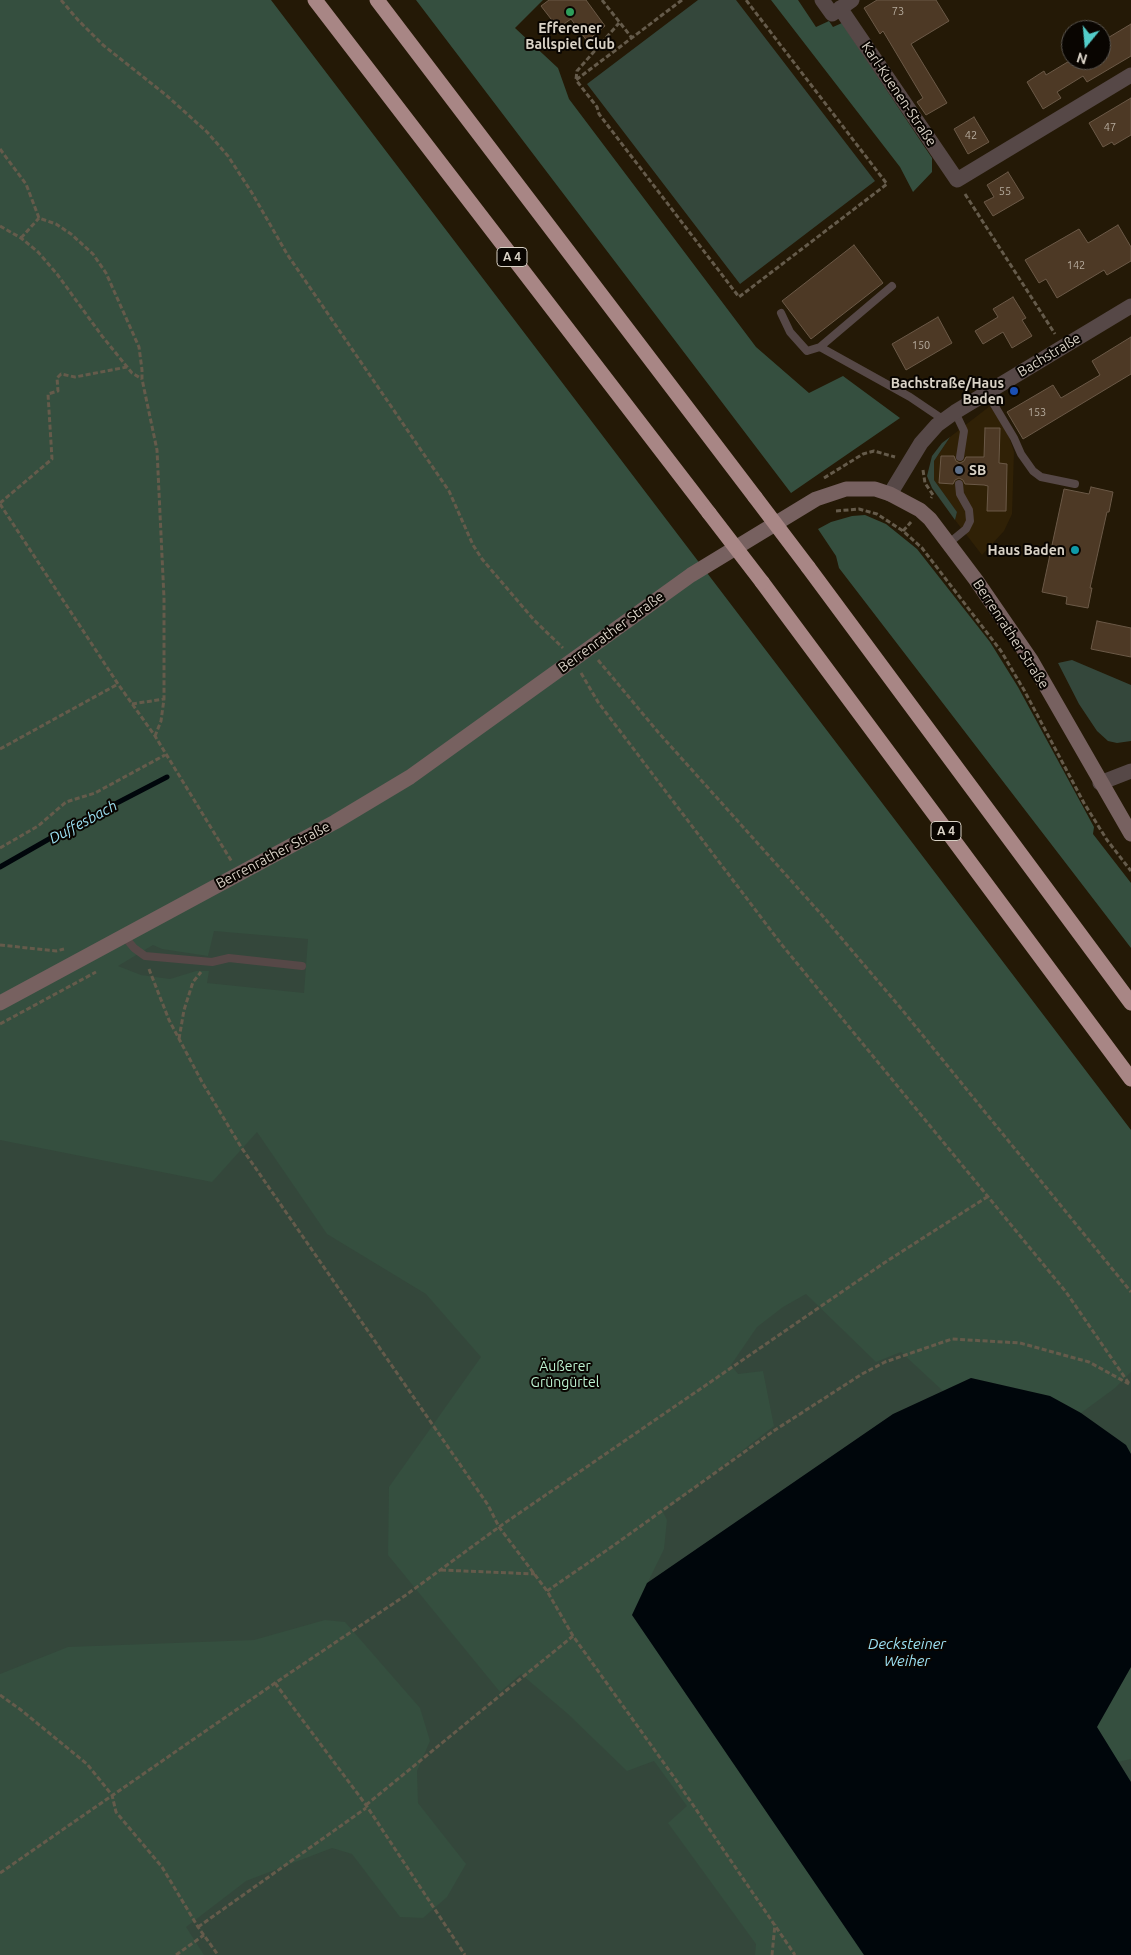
<!DOCTYPE html>
<meta charset="utf-8">
<style>
body{margin:0}
#map{position:relative;width:1131px;height:1955px;overflow:hidden;background:#241906;font-family:Ubuntu,sans-serif}
canvas{display:block}
.north{position:absolute;left:1061px;top:20px;width:50px;height:50px;box-sizing:border-box;background:#090501;border:1px solid #5c5750;border-radius:50%;rotate:197deg;font-size:14px;font-weight:700;line-height:20px;text-align:center;color:#d9d2c6}
.north::after{content:'';display:block;margin:auto;width:18px;height:22px;background:#53cdc9;clip-path:polygon(50% 0,100% 100%,50% 72%,0 100%)}
</style>
<div id="map">
<canvas width="1131" height="1955"></canvas>
<div class="north">N</div>
</div>
<script>
const c = document.querySelector('canvas').getContext('2d');
c.lineJoin = 'round';
function paint(path, color) {
  c.fillStyle = color;
  c.fill(path, 'evenodd');
}
function shape(rows) {
  const path = new Path2D();
  for (const r of rows) {
    path.moveTo(r[0], r[1]);
    for (let i = 2; i < r.length; i += 2) path.lineTo(r[i], r[i + 1]);
  }
  return path;
}
function strokePath(path, color, width, dash) {
  c.strokeStyle = color;
  c.lineWidth = width;
  c.lineCap = dash ? 'butt' : 'round';
  c.setLineDash(dash || []);
  c.stroke(path);
}
function drawText(font, color, halo, rows, align = 'center') {
  c.font = font + ' Ubuntu,sans-serif';
  c.lineWidth = 4;
  c.setLineDash([]);
  c.textBaseline = 'middle';
  c.strokeStyle = halo;
  c.fillStyle = color;
  for (const [text, x, y, turn = 0] of rows) {
    c.save();
    c.translate(x, y);
    c.rotate((+turn || 0) * Math.PI / 180);
    c.textAlign = isNaN(turn) ? turn : align;
    if (halo) c.strokeText(text, 0, 0);
    c.fillText(text, 0, 0);
    c.restore();
  }
}
paint(shape([
 [990,406,1008,434,1014,452,1012,514,1004,531,982,555,955,520,957,512,934,480,934,461,950,437]
]), '#302106');
paint(shape([
 [0,0,1131,1139,1131,1955,0,1955],
 [698,0,736,0,875,181,740,284,587,84],
 [950,437,934,461,934,480,957,512,955,520,932,488,927,476,932,456,942,443],
 [1072,660,1131,685,1131,741,1117,743,1108,741,1097,731,1079,704,1058,663]
]), '#34473b');
paint(shape([
 [0,0,271,0,1131,1130,1131,1372,1115,1388,1081,1413,1050,1396,971,1378,943,1391,901,1352,876,1362,806,1294,783,1307,757,1327,731,1365,738,1374,763,1371,774,1426,663,1512,667,1520,664,1549,632,1615,864,1955,755,1955,756,1944,668,1823,687,1806,654,1761,627,1771,568,1714,521,1674,500,1692,388,1555,389,1487,481,1357,426,1294,327,1234,257,1132,212,1182,0,1140],
 [214,931,308,939,304,993,207,983,209,971,196,971,170,979,141,975,118,966,153,945,162,949,208,956],
 [416,0,543,0,515,28,558,68,569,99,756,347,809,393,843,376,900,418,791,493],
 [771,0,798,0,816,27,829,21,833,27,842,23,932,158,932,172,913,192,900,167],
 [865,515,886,524,917,549,990,642,1018,687,1094,827,1093,834,1131,883,1131,948,839,568,836,556,818,529,831,522,852,516],
 [325,1620,345,1622,420,1708,430,1741,417,1771,418,1803,466,1864,447,1897,423,1918,400,1917,352,1854,332,1848,246,1881,186,1927,204,1955,0,1955,0,1674,68,1647,254,1640],
 [1131,1667,1131,1759,1118,1762,1097,1727]
]), '#354f3f');
paint(shape([
 [971,1378,1050,1396,1081,1413,1126,1445,1131,1454,1131,1667,1097,1727,1131,1782,1131,1955,864,1955,632,1615,647,1583,893,1414]
]), '#00060b');
strokePath(shape([
 [0,867,63,831,167,777]
]), '#00060b', 5);
const building = shape([
 [549,0,586,0,605,26,587,41,571,19,558,28,541,6,549,0],
 [877,0,936,0,949,21,911,44,947,103,926,115,917,102,923,98,883,31,880,34,864,8,877,0],
 [1131,24,1131,56,1087,82,1083,76,1057,92,1061,98,1043,109,1027,82,1044,71,1046,75,1071,60,1101,60,1101,42,1131,24],
 [1131,98,1131,135,1114,145,1112,142,1103,147,1089,123,1131,98],
 [974,117,989,142,968,154,954,129,974,117],
 [1008,172,1024,198,993,216,984,202,994,197,987,185,1008,172],
 [1118,225,1131,247,1131,261,1107,275,1104,270,1057,298,1046,279,1039,283,1025,260,1079,229,1088,243,1118,225],
 [854,245,883,283,811,339,782,301,854,245],
 [1013,297,1026,318,1022,320,1032,336,1012,348,1003,332,983,344,975,331,998,317,993,309,1013,297],
 [938,317,952,343,906,370,892,344,938,317],
 [1131,337,1131,374,1023,439,1007,412,1053,385,1061,398,1100,375,1092,361,1131,337],
 [985,428,1000,428,999,463,1007,464,1006,511,987,511,988,486,984,485,965,484,963,480,959,478,955,480,953,484,939,483,941,456,954,456,956,461,960,463,964,461,966,457,984,457,985,428],
 [1091,487,1113,492,1109,512,1107,512,1090,588,1092,588,1088,608,1066,604,1067,597,1042,592,1064,489,1089,494,1091,487],
 [1097,621,1131,628,1131,657,1091,649,1097,621]
]);
paint(building, '#4d3925');
strokePath(building, '#6b5947', 1);
strokePath(shape([
 [61,0,78,20,103,45,166,95,207,132,228,156,252,193,287,254,449,491,473,545,482,559,534,620,563,648],
 [602,0,632,38],
 [682,0,576,80,597,107,599,114,739,297,887,184,746,0],
 [576,79,577,71,619,23],
 [0,149,26,184,39,218,56,224,71,234,93,254,106,273,139,347,142,370,142,379,157,450,164,598,164,699,161,721,155,736],
 [965,194,1055,334],
 [0,226,21,238,38,252,57,274,102,336,132,373,142,379],
 [21,238,39,218],
 [923,470,925,483,933,495,931,498],
 [824,478,863,454,874,451,895,457],
 [0,503,52,459,48,394,58,391,57,378,61,374,75,377,127,367],
 [0,504,118,684,155,736,232,862],
 [836,511,859,509,877,514,903,531,922,548,1001,651,1024,690,1084,803,1107,840,1131,871],
 [903,531,911,522],
 [598,660,658,732,821,914,899,1006,1131,1292],
 [581,673,598,702,782,945,1066,1292,1130,1385],
 [132,704,164,699],
 [0,749,118,684],
 [0,848,38,826,66,802,95,793,165,755],
 [0,945,56,951,64,949],
 [149,969,169,1020,202,1082,241,1147,488,1505,499,1527,547,1591,573,1636,676,1780,795,1955],
 [0,1024,96,972],
 [179,1039,184,1010,193,982,201,972],
 [441,1570,535,1574],
 [547,1591,610,1548,775,1430,862,1374,885,1362,952,1339,1020,1343,1089,1362,1129,1384],
 [275,1683,366,1805,465,1955],
 [0,1695,21,1710,87,1764,112,1795,116,1812,162,1867,198,1927,218,1955],
 [366,1805,573,1636],
 [0,1873,275,1683,406,1595,499,1527,884,1263,987,1197],
 [198,1927,366,1808],
 [176,1955,204,1935],
 [772,1955,775,1924]
]), '#655b4b', 3, [5, 2.5]);
strokePath(shape([
 [892,286,820,347,910,397,944,420],
 [781,313,790,332,807,351,820,347],
 [987,393,1014,438,1021,454,1033,471,1041,477,1075,484],
 [955,412,964,431,960,457],
 [949,543,966,529,970,521,969,510,960,494,959,484],
 [124,936,134,948,145,956,212,962,229,958,302,966]
]), '#564847', 8);
strokePath(shape([
 [822,0,832,14,852,0],
 [840,8,957,180,1131,75],
 [890,494,921,443,937,425,955,412,1131,306],
 [1100,783,1131,771]
]), '#564847', 15);
strokePath(shape([
 [0,1003,335,822,410,777,691,575,816,499,846,489,875,489,890,494,920,510,930,519,976,580,1031,660,1131,834]
]), '#776160', 15);
strokePath(shape([
 [315,0,709,513],
 [377,0,755,497],
 [808,567,1131,1003],
 [762,582,1131,1079]
]), '#a88685', 15);
strokePath(shape([
 [755,497,808,567],
 [709,513,762,582]
]), '#a88685', 15);
for (const [x, y, r, color] of [
 [570,12,5,"#2e9e5b"],
 [1014,391,5,"#1a4fb4"],
 [959,470,5,"#5c6f8a"],
 [1075,550,5,"#0f9aa8"]
]) {
  const dot = new Path2D();
  dot.arc(x, y, r, 0, 2 * Math.PI);
  c.fillStyle = color;
  c.fill(dot);
  strokePath(dot, '#090501', 2);
}
drawText('11px', '#b6ac9e', null, [
 ["73",898,11],
 ["47",1110,127],
 ["42",971,135],
 ["55",1005,191],
 ["142",1076,265],
 ["150",921,345],
 ["153",1037,412]
]);
for (const [x, y, w] of [
 [512,257,30],
 [946,831,30]
]) {
  const box = new Path2D();
  box.roundRect(x - w / 2, y - 9.5, w, 19, 4);
  c.fillStyle = '#090501';
  c.fill(box);
  strokePath(box, '#d9d2c6', 1);
}
drawText('bold 12px', '#d9d2c6', null, [
 ["A 4",512,257],
 ["A 4",946,831]
]);
drawText('bold 14px', '#d9d2c6', '#090501', [
 ["Efferener",570,28,"center"],
 ["Ballspiel Club",570,44,"center"],
 ["Bachstraße/Haus",1004,383],
 ["Baden",1004,399],
 ["SB",969,470,"left"],
 ["Haus Baden",1065,550]
], 'right');
drawText('14px', '#d9d2c6', '#090501', [
 ["Karl-Kuenen-Straße",899,94,56],
 ["Bachstraße",1049,355,-31],
 ["Berrenrather Straße",611,632,-36],
 ["Berrenrather Straße",1011,634,57],
 ["Berrenrather Straße",273,855,-28]
]);
drawText('14px', '#bdf3d1', '#090501', [
 ["Äußerer",565,1366],
 ["Grüngürtel",565,1382]
]);
drawText('italic 15px', '#9bdff1', '#090501', [
 ["Duffesbach",83,822,-28],
 ["Decksteiner",907,1644],
 ["Weiher",907,1661]
]);
</script>
